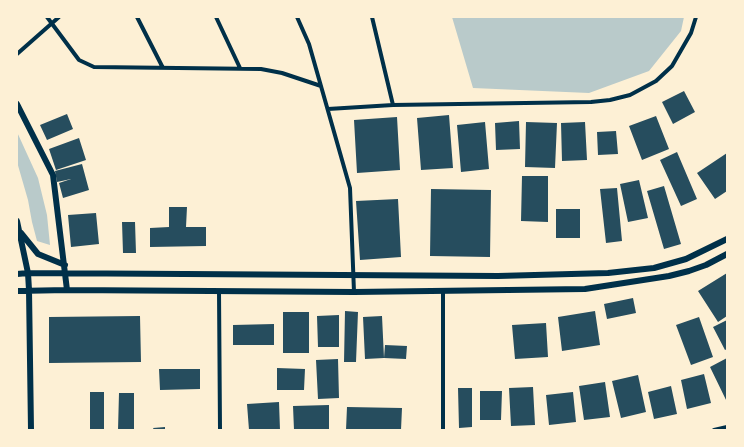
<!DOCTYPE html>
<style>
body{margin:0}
#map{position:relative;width:744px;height:447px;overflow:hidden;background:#fdf0d5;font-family:"Varela Round",sans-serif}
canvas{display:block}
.frame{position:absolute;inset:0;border:18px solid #fdf0d5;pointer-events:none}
</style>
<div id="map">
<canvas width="744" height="447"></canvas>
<div class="frame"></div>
</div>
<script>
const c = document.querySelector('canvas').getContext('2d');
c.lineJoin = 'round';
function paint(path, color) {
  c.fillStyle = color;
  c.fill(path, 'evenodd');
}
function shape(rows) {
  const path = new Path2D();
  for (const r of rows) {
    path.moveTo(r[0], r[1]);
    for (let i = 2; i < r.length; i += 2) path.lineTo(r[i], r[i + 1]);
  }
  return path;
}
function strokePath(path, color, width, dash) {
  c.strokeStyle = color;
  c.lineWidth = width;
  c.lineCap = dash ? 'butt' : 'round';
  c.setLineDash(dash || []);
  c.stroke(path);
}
paint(shape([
 [452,17,684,17,681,31,649,71,589,93,473,88],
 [17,132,38,178,47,215,50,245,37,241,32,222,28,200,17,162]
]), '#b9caca');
paint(shape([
 [684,91,695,112,673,124,662,102],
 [67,114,73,129,47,140,40,125],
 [449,115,453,168,421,170,417,118],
 [656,116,669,149,642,160,629,126],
 [397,117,400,170,357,173,354,120],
 [519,121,520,149,496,150,495,123],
 [485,122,489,169,461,172,457,125],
 [526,122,557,123,555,168,525,167],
 [585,122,587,160,562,161,561,123],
 [616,131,618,154,598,155,597,132],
 [79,138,86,160,56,170,49,149],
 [677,152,697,199,681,206,660,160],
 [727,153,727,191,715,199,697,173],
 [82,164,89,190,63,198,59,183,71,179,57,182,55,171],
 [522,176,548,176,548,222,521,221],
 [639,180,648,218,628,222,620,184],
 [664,186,681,244,664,249,647,191],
 [617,188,622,241,606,243,600,189],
 [431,189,491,190,490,257,430,256],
 [398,199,401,257,360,260,356,201],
 [169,207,187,207,186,227,206,227,206,246,150,247,150,228,169,227],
 [556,209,580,209,580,238,556,238],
 [96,213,99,244,71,247,68,215],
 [122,222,135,222,136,253,123,253],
 [727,273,727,316,718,322,698,291],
 [633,298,636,313,607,319,604,304],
 [345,311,358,312,356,362,344,362],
 [595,311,600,345,562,351,558,317],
 [283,312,309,312,309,353,283,353],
 [339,315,339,347,318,347,317,316],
 [140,316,141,362,49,363,49,317],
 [382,316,384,358,365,359,363,317],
 [699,317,713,357,691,365,676,325],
 [727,320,727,349,725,350,713,327],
 [546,323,548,357,515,359,512,325],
 [274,324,274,345,233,345,233,325],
 [385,345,407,346,406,359,384,358],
 [727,358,727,402,710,367],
 [338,359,339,398,318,399,316,360],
 [277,368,305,369,304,390,277,390],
 [159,369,200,369,200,389,160,390],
 [704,374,711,403,687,409,681,380],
 [638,375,646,412,621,418,612,381],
 [605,382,610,417,584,420,579,386],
 [671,386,677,414,654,419,648,392],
 [533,387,535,425,511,426,509,388],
 [458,388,472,388,472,427,459,428],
 [480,391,502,391,501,420,480,420],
 [90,392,104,392,104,430,90,430],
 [573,392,576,422,549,425,546,395],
 [119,393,134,393,134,430,118,430],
 [279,402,280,430,249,430,247,404],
 [329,405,329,430,294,430,293,406],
 [347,407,402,408,401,430,346,430],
 [165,427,165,430,154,430,153,428]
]), '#264d5e');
strokePath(shape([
 [47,17,79,60,94,67,261,69,282,73,321,86],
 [137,17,163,68],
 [216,17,240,68],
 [297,17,309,44,350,188,354,292],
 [372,17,393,105],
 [17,54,59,17],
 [328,109,393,105,591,102,610,100,630,95,656,81,672,66,691,33,696,17],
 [219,291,220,430],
 [443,430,443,292],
 [714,430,727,427]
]), '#003049', 4);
strokePath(shape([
 [17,104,53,175,67,290],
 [17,221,28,273,29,290,31,430],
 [21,233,38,254,65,265],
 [17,274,28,273,498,276,608,273,654,268,686,259,727,239],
 [17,291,67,290,354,292,585,289,669,276,689,271,706,265,727,254]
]), '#003049', 6);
</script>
